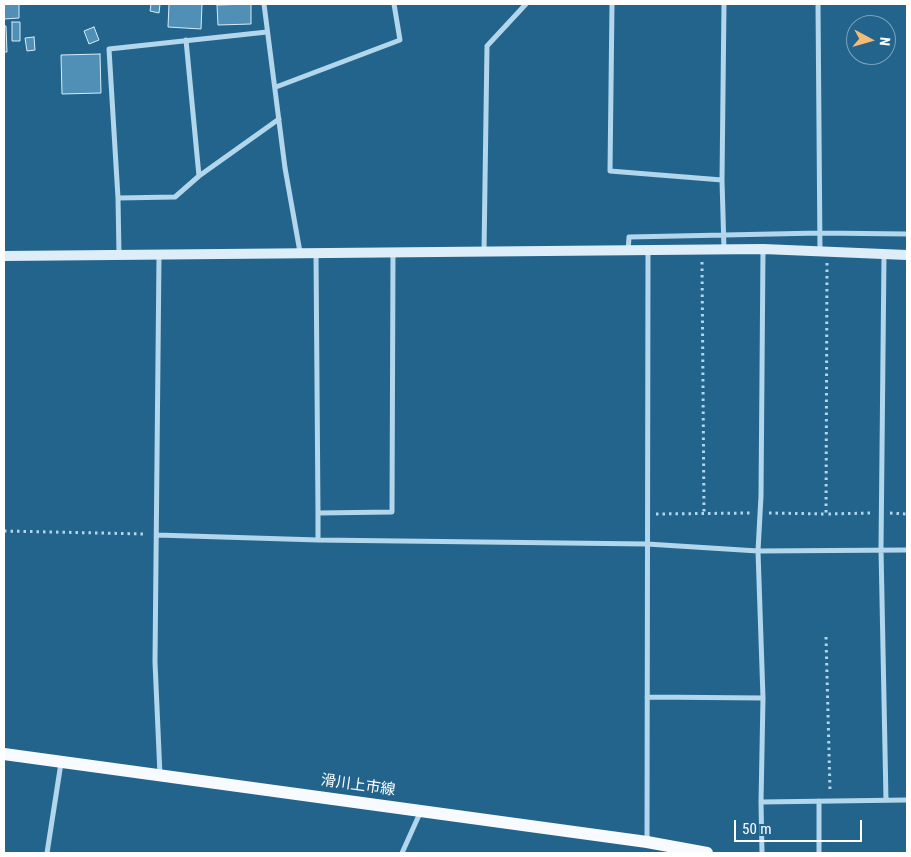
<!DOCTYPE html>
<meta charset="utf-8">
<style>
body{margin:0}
#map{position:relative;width:911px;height:857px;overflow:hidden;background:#23648d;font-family:"Roboto Condensed",sans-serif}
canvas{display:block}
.frame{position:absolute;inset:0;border:5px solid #fff;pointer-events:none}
.north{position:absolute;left:846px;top:15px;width:50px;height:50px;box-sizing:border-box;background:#23648d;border:1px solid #7ba2bb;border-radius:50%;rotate:96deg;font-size:14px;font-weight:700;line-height:20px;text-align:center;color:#fff}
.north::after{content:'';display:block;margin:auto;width:18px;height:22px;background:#f6ba75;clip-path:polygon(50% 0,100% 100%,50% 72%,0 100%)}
.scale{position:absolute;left:734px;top:820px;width:128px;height:22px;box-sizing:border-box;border:2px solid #fff;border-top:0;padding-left:6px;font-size:15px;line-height:18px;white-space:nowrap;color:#fff;-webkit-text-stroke:4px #23648d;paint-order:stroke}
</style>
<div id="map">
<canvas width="911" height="857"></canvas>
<div class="frame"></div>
<div class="north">N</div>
<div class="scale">50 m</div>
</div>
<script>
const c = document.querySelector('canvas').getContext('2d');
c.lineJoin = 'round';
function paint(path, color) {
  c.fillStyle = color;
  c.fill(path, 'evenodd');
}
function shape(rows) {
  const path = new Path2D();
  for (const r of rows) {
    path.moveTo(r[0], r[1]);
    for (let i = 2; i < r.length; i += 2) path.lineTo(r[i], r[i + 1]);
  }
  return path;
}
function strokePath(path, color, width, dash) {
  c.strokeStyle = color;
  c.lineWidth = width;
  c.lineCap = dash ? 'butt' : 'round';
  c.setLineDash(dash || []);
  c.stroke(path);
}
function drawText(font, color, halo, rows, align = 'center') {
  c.font = font + ' "Roboto Condensed","Noto Sans JP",sans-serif';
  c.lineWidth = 4;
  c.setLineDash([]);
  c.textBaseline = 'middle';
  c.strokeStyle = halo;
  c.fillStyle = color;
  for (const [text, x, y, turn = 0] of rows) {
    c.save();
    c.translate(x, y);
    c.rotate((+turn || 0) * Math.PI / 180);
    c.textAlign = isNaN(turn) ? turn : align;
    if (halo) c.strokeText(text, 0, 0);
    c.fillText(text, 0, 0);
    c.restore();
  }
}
const building = shape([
 [4,4,19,4,19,18,4,19,4,4],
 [151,4,160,4,159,13,150,11,151,4],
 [169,4,202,4,201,29,168,27,169,4],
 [251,4,251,24,218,25,217,5,251,4],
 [12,22,20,22,20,41,12,41,12,22],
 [4,26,6,26,7,52,4,52,4,26],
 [94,27,99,40,89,44,84,31,94,27],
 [34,37,35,50,27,51,25,38,34,37],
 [100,54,101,93,62,94,61,55,100,54]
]);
paint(building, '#5090b6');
strokePath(building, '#d7ecf8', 1);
strokePath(shape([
 [702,262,704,514],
 [827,263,826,514,872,513],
 [769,513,826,514],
 [890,513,907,514],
 [656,514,750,513],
 [4,531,146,534],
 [826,637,830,790]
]), '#b2d6eb', 3, [2.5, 4]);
strokePath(shape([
 [264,4,285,168,300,252],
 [612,4,610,171,722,180,724,250],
 [818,4,820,252],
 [186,40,199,176,279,119],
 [276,87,400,40,394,4],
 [722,180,724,4],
 [118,198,175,197,199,176],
 [763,249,761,496,758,551,763,698,761,802,907,800],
 [484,252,487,46,526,4],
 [628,252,629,237,820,233,907,234],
 [316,253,318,513],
 [119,254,118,198,109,49,267,32],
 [159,256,155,662,160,775],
 [884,256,881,549,886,800],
 [157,535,318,540,647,544,758,551,907,550],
 [318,540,318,513,392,512,393,253],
 [647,697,763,698],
 [819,801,819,853],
 [761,802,762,853],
 [647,842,648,252],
 [47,853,61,763],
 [402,853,420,813]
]), '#b2d6eb', 5);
strokePath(shape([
 [4,256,763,249,907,255]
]), '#deeef9', 10);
strokePath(shape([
 [4,754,647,842,707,853]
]), '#f7fbff', 12);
drawText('15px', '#fff', '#23648d', [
 ["滑川上市線",358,786,8]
]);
</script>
